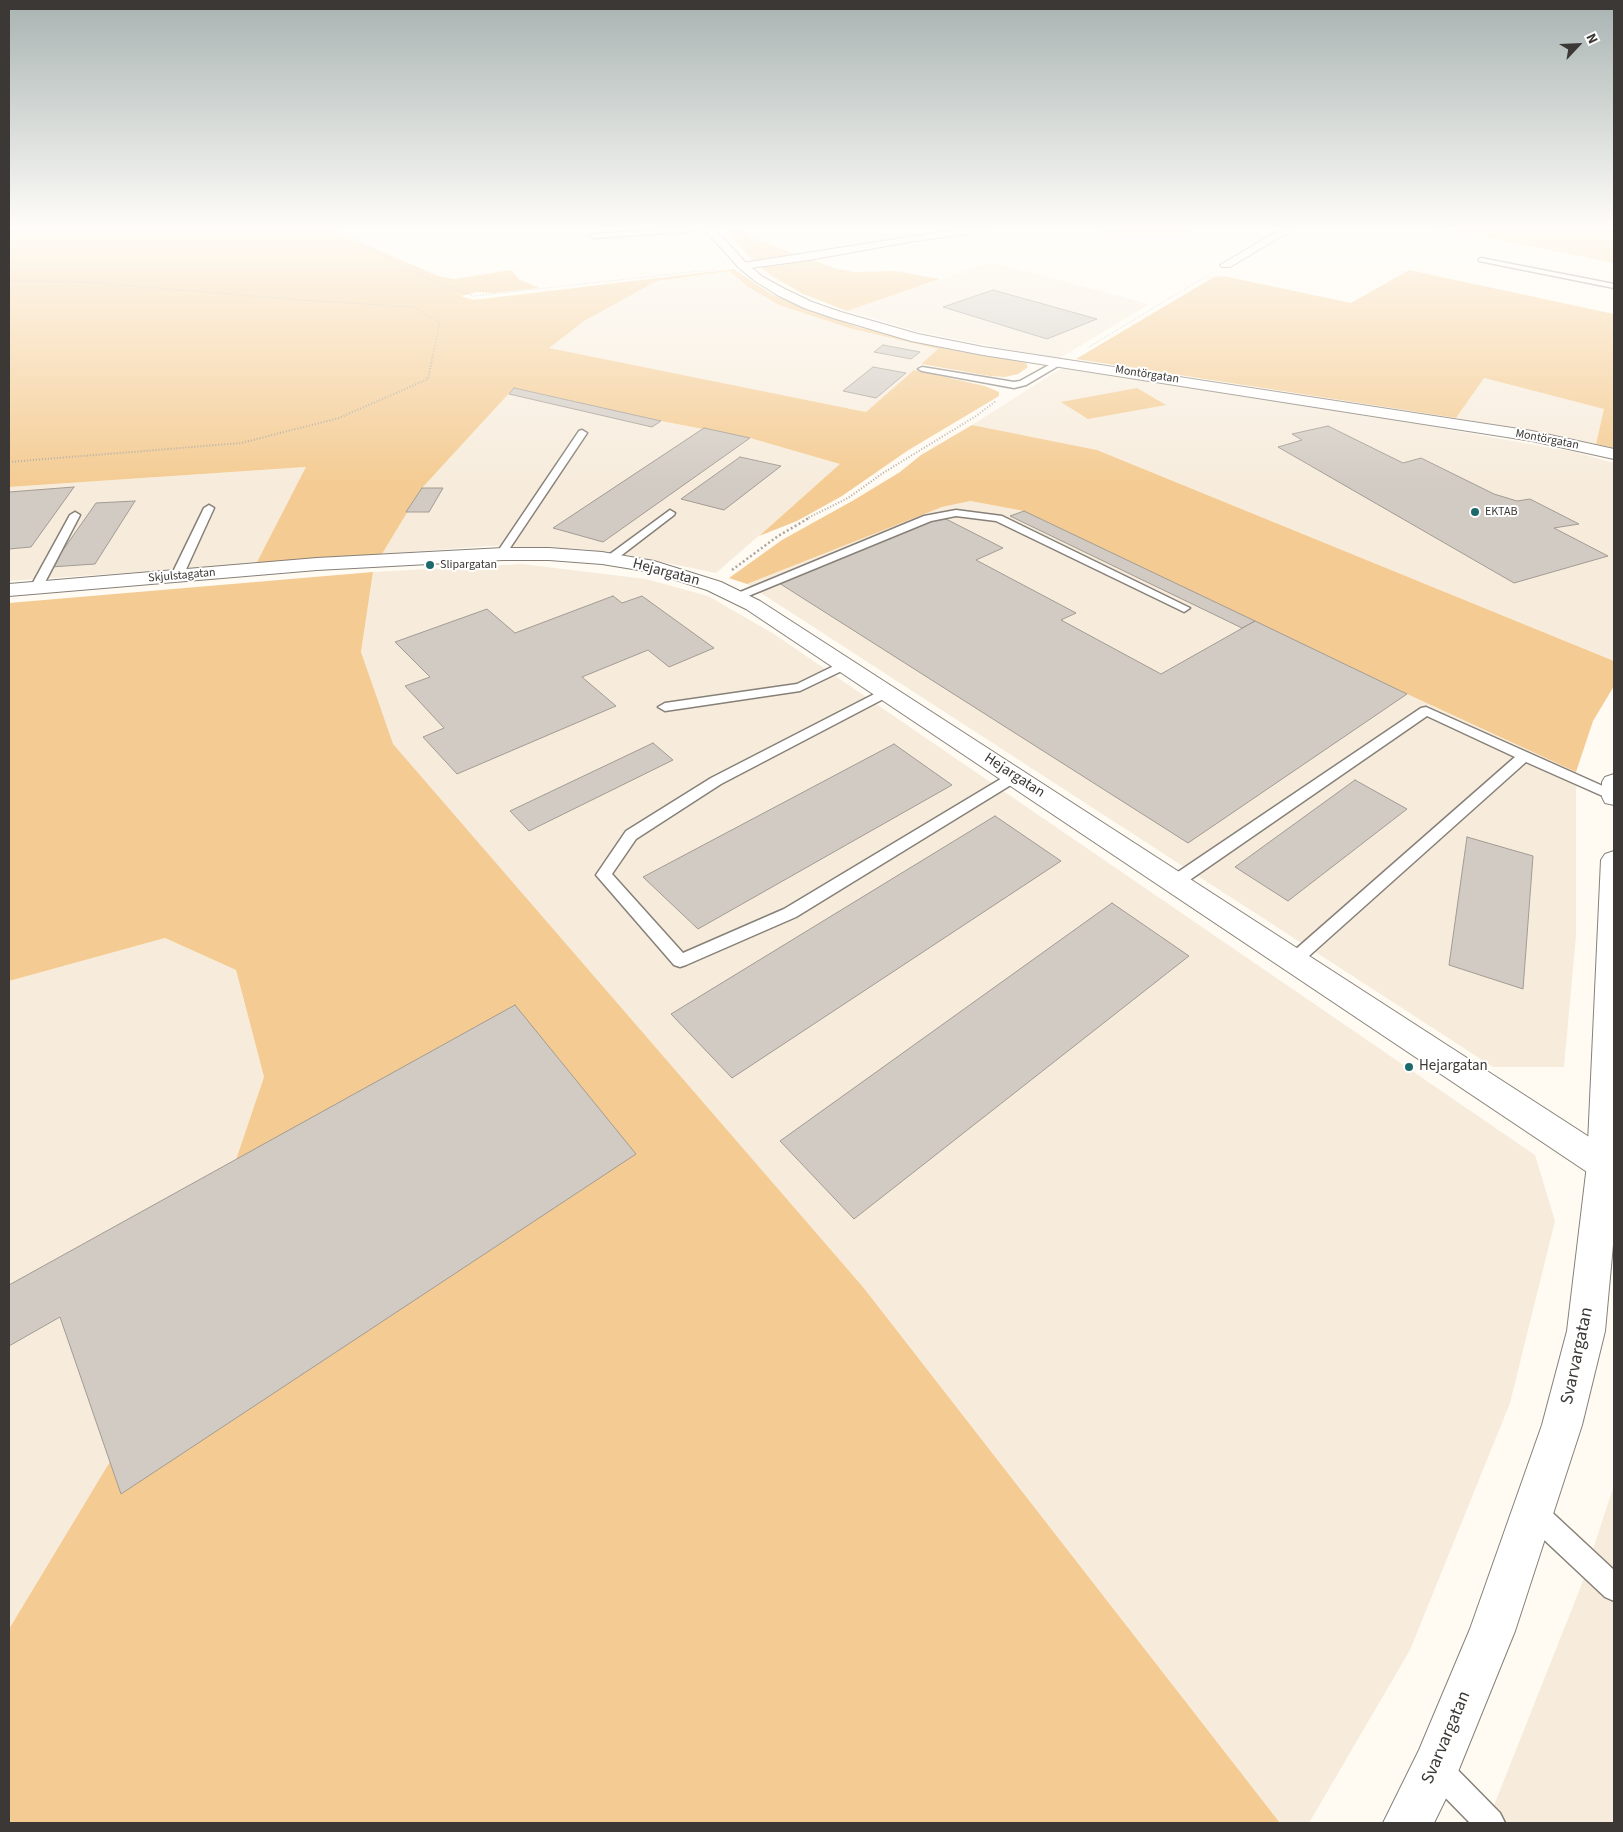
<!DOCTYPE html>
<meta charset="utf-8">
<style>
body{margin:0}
#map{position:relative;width:1623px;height:1832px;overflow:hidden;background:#fffaf2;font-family:"Source Sans 3",sans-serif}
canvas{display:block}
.frame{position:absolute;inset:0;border:10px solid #3b3835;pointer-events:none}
.north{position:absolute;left:1553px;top:20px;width:50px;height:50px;-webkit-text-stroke:4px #fff;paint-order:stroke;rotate:65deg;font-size:14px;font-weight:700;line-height:20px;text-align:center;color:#3b3835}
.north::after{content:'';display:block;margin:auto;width:18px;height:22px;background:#3b3835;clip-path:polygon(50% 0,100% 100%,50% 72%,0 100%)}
</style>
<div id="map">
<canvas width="1623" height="1832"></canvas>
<div class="frame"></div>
<div class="north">N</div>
</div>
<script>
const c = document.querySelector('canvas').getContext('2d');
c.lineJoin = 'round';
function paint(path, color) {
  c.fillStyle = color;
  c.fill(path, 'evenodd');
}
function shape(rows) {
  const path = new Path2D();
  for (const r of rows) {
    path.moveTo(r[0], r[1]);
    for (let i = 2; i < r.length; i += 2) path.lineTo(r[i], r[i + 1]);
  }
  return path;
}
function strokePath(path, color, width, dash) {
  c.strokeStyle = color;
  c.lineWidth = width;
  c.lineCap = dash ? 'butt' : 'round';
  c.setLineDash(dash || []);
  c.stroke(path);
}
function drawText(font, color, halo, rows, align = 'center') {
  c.font = font + ' "Source Sans 3",sans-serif';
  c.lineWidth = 4;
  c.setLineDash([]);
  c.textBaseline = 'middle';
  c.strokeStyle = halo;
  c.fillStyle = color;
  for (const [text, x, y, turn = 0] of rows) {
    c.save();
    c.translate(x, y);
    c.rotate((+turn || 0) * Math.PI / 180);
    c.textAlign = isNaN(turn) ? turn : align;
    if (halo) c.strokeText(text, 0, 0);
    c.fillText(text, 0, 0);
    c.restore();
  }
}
paint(shape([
 [992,262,1149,304,1060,358,995,347,916,331,847,311],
 [729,271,748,287,779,305,849,328,938,349,866,412,548,348,584,321,657,281],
 [1062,368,1378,417,1575,452,1614,463,1614,661,1097,450,972,425],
 [1483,378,1605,409,1596,444,1456,418],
 [514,388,661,421,750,438,841,464,716,573,633,556,584,549,491,546,382,554,422,488],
 [307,467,256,564,9,581,9,487],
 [970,501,1024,511,1407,694,1576,772,1576,936,1564,1067,1493,1067,747,584,942,507],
 [522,564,646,579,708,596,774,634,1535,1155,1555,1221,1510,1403,1410,1650,1309,1823,1280,1823,863,1287,392,744,361,652,373,572],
 [165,938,236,970,264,1077,164,1372,9,1629,9,981],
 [1614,1485,1614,1823,1487,1823,1581,1586]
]), '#f7ecdc');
paint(shape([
 [9,229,331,229,438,276,454,279,511,270,519,279,539,288,494,293,477,292,461,296,473,300,734,269,771,294,814,312,858,327,938,347,1026,363,1028,367,1018,374,1005,377,990,376,921,364,938,349,849,328,779,305,748,287,729,271,657,281,584,321,549,348,866,412,914,370,985,386,999,392,999,396,907,451,842,496,797,521,759,536,840,464,750,438,661,421,514,388,422,488,382,554,256,564,306,467,9,487],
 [725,229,742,229,749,236,797,255,761,262,752,260],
 [1097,229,1193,229,1180,236,1118,236],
 [1441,229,1614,229,1614,263,1509,242],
 [810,259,837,269,856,272,895,271,940,279,847,311,803,294,775,278,760,267],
 [1409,270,1614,314,1614,448,1596,444,1604,409,1484,378,1456,418,1076,359,1214,277,1224,276,1351,303],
 [1137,388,1166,405,1088,419,1061,402],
 [972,425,1097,450,1614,661,1614,686,1593,721,1576,772,1407,694,1024,511,970,501,942,507,747,584,729,578,782,540,854,500,900,472,921,455],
 [373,572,361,652,393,744,863,1287,1280,1823,9,1823,9,1629,164,1372,264,1077,236,970,165,938,9,981,9,603]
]), '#f4cb92');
const building = shape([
 [993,290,1097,319,1047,339,943,307,993,290],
 [883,345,920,352,911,359,874,352,883,345],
 [873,367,906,373,876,398,843,391,873,367],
 [514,388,661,421,652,427,509,394,514,388],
 [1328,426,1403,463,1421,458,1494,494,1517,501,1530,499,1579,524,1554,528,1608,556,1514,583,1278,447,1302,440,1292,434,1328,426],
 [704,428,750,438,603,542,553,528,704,428],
 [740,457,781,466,724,510,681,499,740,457],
 [74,487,31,547,9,549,9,492,74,487],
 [422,488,443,488,429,512,406,512,422,488],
 [135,501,95,564,51,567,96,503,135,501],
 [1024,511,1255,621,1242,628,1010,516,1024,511],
 [942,517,1003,548,976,560,1076,613,1061,620,1161,674,1255,621,1407,694,1188,843,779,583,942,517],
 [613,596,622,603,642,596,714,648,669,667,648,650,582,677,616,706,457,774,423,737,444,728,405,686,430,677,395,642,487,609,515,633,613,596],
 [653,743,673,760,529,831,510,811,653,743],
 [894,744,952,785,698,929,643,877,894,744],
 [1355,780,1407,809,1288,901,1235,867,1355,780],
 [995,816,1061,861,732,1078,671,1014,995,816],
 [1467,837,1533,856,1523,989,1449,965,1467,837],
 [1112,903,1189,956,854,1219,780,1141,1112,903],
 [515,1005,636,1154,121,1494,60,1317,9,1346,9,1285,515,1005]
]);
paint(building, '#d2cbc3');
strokePath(building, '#a39c94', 1);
const service = shape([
 [669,229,699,229,696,231,593,238,590,236,593,234,669,229],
 [1481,258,1614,284,1614,288,1479,261,1479,259,1481,258],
 [1058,360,1065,362,1026,385,1014,388,922,371,918,369,922,367,1014,382,1020,381,1058,360],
 [582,430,587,433,506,554,501,557,497,556,496,554,579,431,582,430],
 [209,505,214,508,183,576,177,579,173,578,171,576,204,508,209,505],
 [670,510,675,513,674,515,614,561,606,561,604,559,606,557,670,510],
 [956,510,1002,516,1190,608,1184,612,1180,610,996,521,956,516,931,521,741,599,733,599,731,597,733,595,924,516,956,510],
 [75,512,80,515,42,588,40,590,32,590,30,588,70,515,75,512],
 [844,661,850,665,848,668,800,691,665,711,658,707,665,703,797,684,844,661],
 [886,688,891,689,892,692,891,695,721,784,636,839,612,874,683,953,784,909,1009,774,1019,774,1021,777,1019,780,796,917,686,965,680,967,674,965,596,875,626,831,711,778,886,688],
 [1426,707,1614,791,1614,801,1526,762,1300,964,1294,966,1288,964,1286,960,1288,956,1515,757,1427,716,1181,886,1175,887,1169,886,1167,882,1169,878,1421,708,1426,707],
 [1533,1499,1542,1503,1614,1570,1614,1601,1605,1597,1524,1521,1520,1512,1524,1503,1533,1499],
 [1437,1755,1447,1759,1500,1813,1505,1823,1470,1823,1427,1779,1423,1769,1427,1759,1437,1755]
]);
const minor = shape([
 [959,229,988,229,983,232,915,241,809,260,743,269,737,266,743,263,959,229],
 [1281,229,1294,229,1230,267,1222,267,1220,265,1281,229],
 [503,548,549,548,602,552,654,561,721,582,760,601,1614,1153,1614,1186,1602,1182,746,609,707,590,651,572,602,564,549,560,503,560,317,570,9,596,9,584,317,558,503,548]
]);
const tertiary = shape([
 [704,229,715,229,747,264,763,277,785,289,812,302,841,312,918,334,983,347,1532,431,1614,449,1614,459,1532,441,983,355,911,341,833,318,804,308,777,295,755,281,739,268,704,229],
 [1614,774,1614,805,1605,803,1602,797,1602,782,1605,777,1614,774],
 [1614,851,1614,1234,1605,1331,1582,1425,1515,1631,1453,1784,1434,1823,1383,1823,1419,1750,1470,1629,1542,1425,1567,1331,1587,1165,1601,860,1605,854,1614,851]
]);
strokePath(service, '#868078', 3);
strokePath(minor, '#868078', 2);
strokePath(tertiary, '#868078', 2);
strokePath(shape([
 [337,229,359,244,436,283,474,296,718,269],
 [1430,229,1486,241],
 [9,281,85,282,301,300,414,307,440,323,433,355],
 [1089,347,1208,275]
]), '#aba7a1', 1, [1, 2]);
strokePath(shape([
 [9,462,241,443,339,418,428,379,433,354],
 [806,519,848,498,883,473,976,416,996,401]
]), '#aba7a1', 2, [1, 2]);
strokePath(shape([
 [732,570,778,536,809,518]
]), '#aba7a1', 2.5, [2, 2.5]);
paint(service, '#fff');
paint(minor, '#fff');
paint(tertiary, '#fff');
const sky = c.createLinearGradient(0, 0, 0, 485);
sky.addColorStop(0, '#a8b3b2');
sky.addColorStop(0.47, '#fffdf9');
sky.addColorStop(1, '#fffdf900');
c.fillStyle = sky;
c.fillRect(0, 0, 1623, 485);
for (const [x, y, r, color] of [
 [1475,512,5,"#1d6a6c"],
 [430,565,5,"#1d6a6c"],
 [1409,1067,5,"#1d6a6c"]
]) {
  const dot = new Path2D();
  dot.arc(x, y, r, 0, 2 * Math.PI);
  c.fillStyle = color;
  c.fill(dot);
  strokePath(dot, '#fff', 2);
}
drawText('12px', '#3b3835', '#fff', [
 ["Montörgatan",1147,375,9],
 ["Montörgatan",1547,440,11],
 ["Skjulstagatan",182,576,-5]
]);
drawText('12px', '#3b3835', '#fff', [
 ["EKTAB",1485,512],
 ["Slipargatan",440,565]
], 'left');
drawText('15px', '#3b3835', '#fff', [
 ["Hejargatan",666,573,15],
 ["Hejargatan",1014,776,33]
]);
drawText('15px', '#3b3835', '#fff', [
 ["Hejargatan",1419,1067]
], 'left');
drawText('18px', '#3b3835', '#fff', [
 ["Svarvargatan",1578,1356,-78],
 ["Svarvargatan",1447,1738,-67]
]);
</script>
